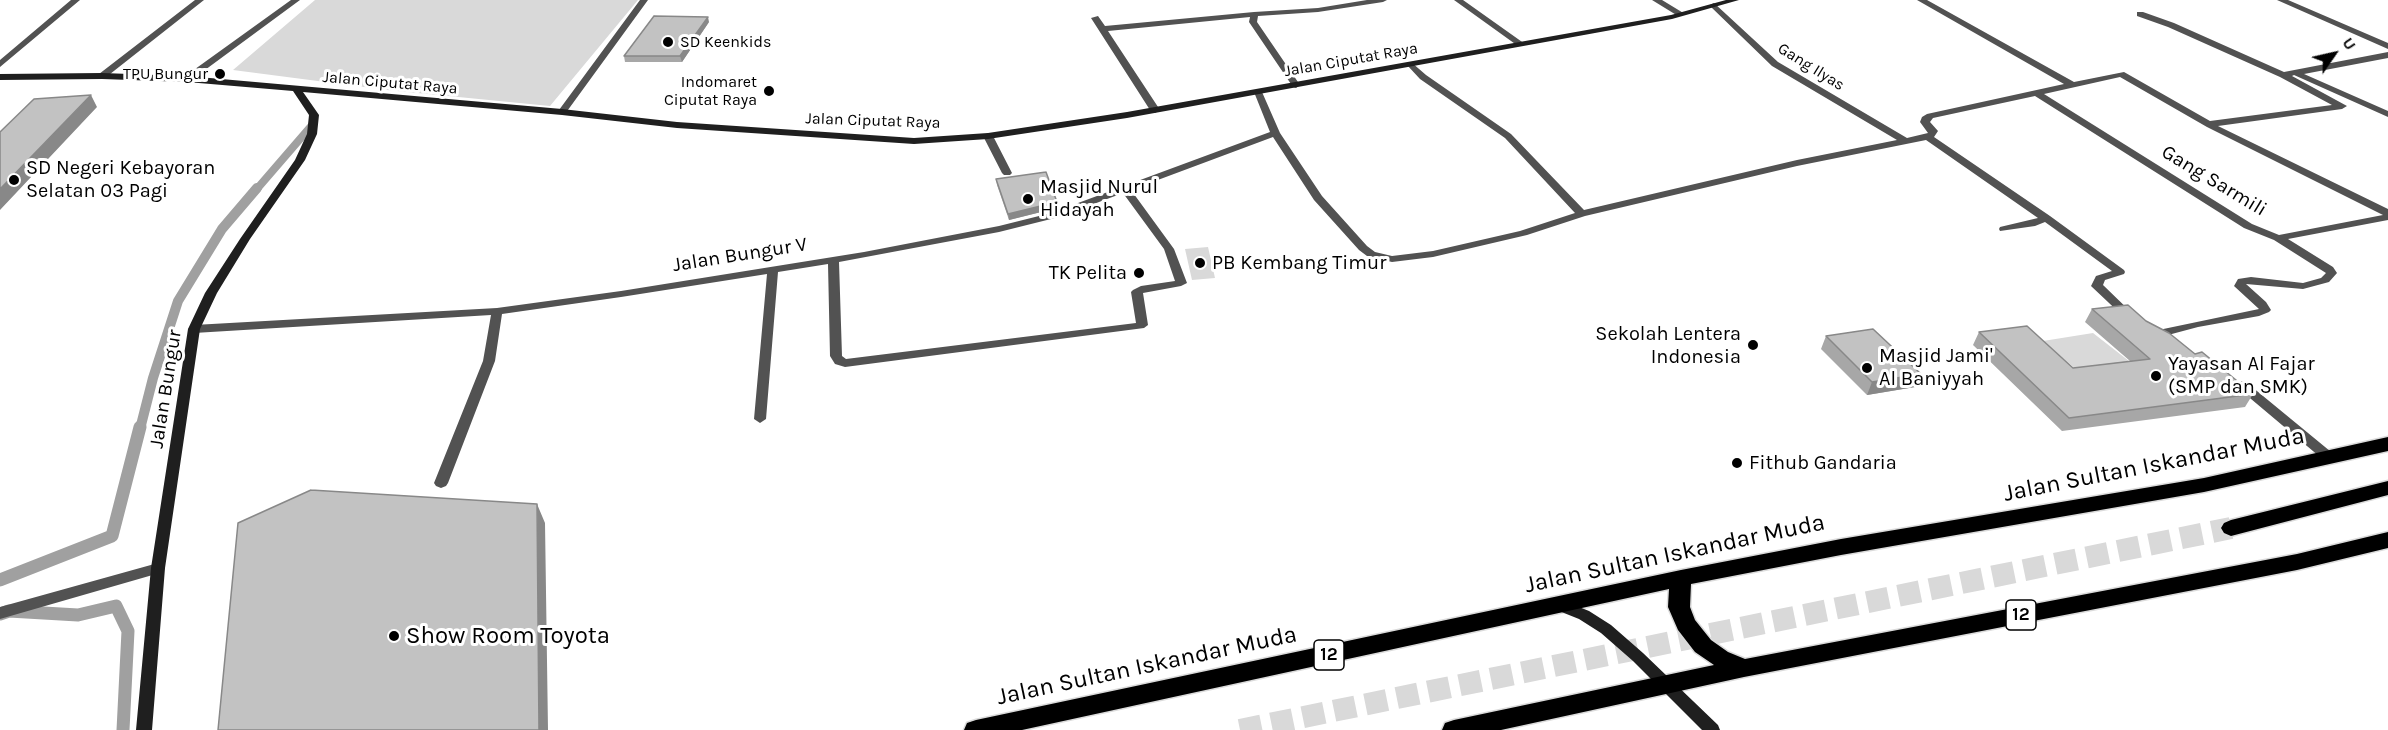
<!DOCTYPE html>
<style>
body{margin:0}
#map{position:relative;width:2388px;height:730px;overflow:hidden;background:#fff;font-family:Karla,sans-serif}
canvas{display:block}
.north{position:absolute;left:2304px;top:24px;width:60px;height:60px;-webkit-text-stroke:4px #fff;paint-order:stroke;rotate:56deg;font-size:16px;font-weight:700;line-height:24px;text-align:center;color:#000}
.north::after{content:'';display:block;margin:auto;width:21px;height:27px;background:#000;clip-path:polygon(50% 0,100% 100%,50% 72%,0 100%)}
</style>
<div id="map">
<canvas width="2388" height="730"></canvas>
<div class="north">U</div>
</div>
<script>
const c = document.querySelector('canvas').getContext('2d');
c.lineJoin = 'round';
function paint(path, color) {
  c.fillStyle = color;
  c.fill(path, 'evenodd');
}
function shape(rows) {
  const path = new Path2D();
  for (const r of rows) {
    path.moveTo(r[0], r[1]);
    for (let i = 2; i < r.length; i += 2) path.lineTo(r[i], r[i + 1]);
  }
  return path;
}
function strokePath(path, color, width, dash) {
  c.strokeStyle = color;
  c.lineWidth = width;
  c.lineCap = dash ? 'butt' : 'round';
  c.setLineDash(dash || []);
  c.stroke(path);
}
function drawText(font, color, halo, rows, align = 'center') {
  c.font = font + ' Karla,sans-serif';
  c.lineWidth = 6;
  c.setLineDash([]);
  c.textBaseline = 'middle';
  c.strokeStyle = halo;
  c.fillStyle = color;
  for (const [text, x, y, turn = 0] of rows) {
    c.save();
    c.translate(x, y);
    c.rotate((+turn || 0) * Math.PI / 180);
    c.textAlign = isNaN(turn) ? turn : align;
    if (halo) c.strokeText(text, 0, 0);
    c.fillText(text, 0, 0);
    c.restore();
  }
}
paint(shape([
 [315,0,638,0,550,106,387,90,233,70],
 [1208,247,1215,278,1192,280,1185,249],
 [2093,333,2129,361,2077,370,2043,341]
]), '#d9d9d9');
strokePath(shape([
 [256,190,313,124]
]), '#a0a0a0', 8);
strokePath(shape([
 [140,429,153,378,178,301,222,229,257,188]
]), '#a0a0a0', 10);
strokePath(shape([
 [0,580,112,536,140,427],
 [0,614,9,611,78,615,116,606,128,631,123,730]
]), '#a0a0a0', 13);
strokePath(shape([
 [1240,730,2231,528]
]), '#d9d9d9', 22, [22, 10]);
const highway = shape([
 [2388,437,2388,451,2204,492,1841,555,1691,584,1690,607,1695,620,1711,640,1728,652,1745,659,2297,554,2388,532,2388,548,2297,570,1744,677,1501,730,1442,730,1445,723,1454,720,1714,665,1695,652,1678,630,1668,607,1669,589,1022,730,964,730,967,723,976,720,1681,570,1841,539,2204,478,2388,437],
 [2388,481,2388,495,2231,536,2224,533,2221,528,2224,523,2231,520,2388,481]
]);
strokePath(highway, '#dbdbdb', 3);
paint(shape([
 [71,0,80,0,0,67,0,60,71,0],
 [195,0,204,0,105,78,99,78,99,74,195,0],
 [291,0,300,0,190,81,184,81,184,77,291,0],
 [640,0,648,0,565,114,559,114,559,110,640,0],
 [1367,0,1387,0,1383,2,1318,12,1258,16,1257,22,1300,85,1296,88,1293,87,1249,22,1250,17,1108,31,1160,110,1155,113,1150,110,1091,18,1098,16,1105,26,1254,12,1318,8,1367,0],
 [1454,0,1463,0,1525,44,1518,46,1454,0],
 [1652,0,1662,0,1685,14,1678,16,1652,0],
 [1917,0,1927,0,2074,82,2124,72,2210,121,2332,105,2280,77,2168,27,2137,16,2137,12,2143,12,2174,23,2284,72,2388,52,2388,58,2304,74,2388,111,2388,117,2294,75,2292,76,2347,106,2342,109,2218,126,2388,209,2388,220,2288,239,2333,267,2337,273,2329,282,2303,289,2246,284,2266,302,2271,310,2269,312,2259,316,2198,327,2153,339,2147,335,2149,332,2259,309,2234,286,2238,279,2251,277,2303,283,2321,278,2326,273,2274,240,2244,228,2035,96,1933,118,1930,122,1938,131,1934,137,2050,216,2124,270,2125,272,2124,274,2105,280,2103,285,2134,315,2136,317,2134,319,2126,319,2091,286,2096,276,2112,271,2045,222,2035,226,2000,231,1999,229,2000,227,2038,218,1926,140,1797,166,1585,216,1527,235,1433,257,1392,262,1367,256,1359,250,1314,200,1273,137,1131,190,1174,249,1187,283,1181,286,1143,293,1148,325,1144,328,845,367,835,364,830,356,828,264,778,272,766,419,760,423,754,419,767,274,621,297,502,314,495,361,448,483,446,486,441,488,436,486,434,483,483,361,491,315,194,333,188,329,194,325,497,308,621,291,864,252,999,226,1051,213,1270,132,1254,92,1258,89,1262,92,1280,133,1322,196,1367,246,1375,252,1392,256,1433,251,1520,231,1575,213,1505,138,1420,79,1407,65,1411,62,1426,75,1511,134,1584,210,1797,160,1897,140,1772,66,1711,7,1710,5,1714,3,1778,62,1907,138,1928,133,1920,122,1922,117,1927,114,2064,84,1917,0],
 [2120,77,2207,127,2383,215,2279,235,2252,224,2044,94,2120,77],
 [1123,193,1164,249,1175,281,1141,286,1133,290,1131,292,1136,323,846,359,842,356,839,262,999,232,1059,217,1123,193],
 [2277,0,2288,0,2388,43,2388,49,2277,0],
 [988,133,993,136,1012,173,1010,175,1004,175,1002,173,983,136,988,133],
 [2242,381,2246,382,2336,456,2338,459,2336,462,2326,462,2238,388,2236,385,2238,382,2242,381],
 [158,563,163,564,165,568,163,572,0,619,0,607,158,563]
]), '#525252');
paint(shape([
 [1726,0,1739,0,1672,19,1127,118,988,139,914,144,677,128,562,115,303,92,319,115,317,134,305,160,250,239,217,293,200,329,165,568,152,730,136,730,151,568,188,329,205,293,240,239,295,160,307,134,309,115,293,91,187,82,102,79,0,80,0,74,102,73,187,76,562,109,677,122,914,138,988,133,1127,112,1671,15,1726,0],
 [1559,599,1589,611,1611,625,1643,653,1718,725,1720,730,1702,730,1633,661,1601,633,1579,619,1554,609,1552,605,1554,601,1559,599]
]), '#1f1f1f');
paint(highway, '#000');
paint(shape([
 [709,22,682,62,625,62,624,56],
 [996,179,1057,208,1009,220,997,185],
 [2092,309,2146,321,2253,394,2245,407,2062,431,1973,345,1979,332,2073,368,2130,361,2085,322],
 [1826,336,1915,387,1867,395,1821,349]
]), '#a7a7a7');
paint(shape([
 [708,17,709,22,682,62,680,56],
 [91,95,97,107,0,210,0,189],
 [1057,202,1057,208,1009,220,1008,214],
 [1921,374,1915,387,1867,395,1872,382],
 [537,504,545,523,548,730,539,730]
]), '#888');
const building = shape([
 [654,16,708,17,680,56,624,56,654,16],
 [91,95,0,189,0,132,34,99,91,95],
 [1046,172,1057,202,1008,214,996,179,1046,172],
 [2128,305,2146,321,2169,333,2195,354,2202,352,2253,394,2069,418,1979,332,2027,326,2073,368,2150,359,2092,309,2128,305],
 [1873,329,1921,374,1872,382,1826,336,1873,329],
 [311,490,537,504,539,730,218,730,238,523,311,490]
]);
paint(building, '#c2c2c2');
strokePath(building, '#888', 1.5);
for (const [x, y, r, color] of [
 [668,42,6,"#000"],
 [220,74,6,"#000"],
 [769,91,6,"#000"],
 [14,180,6,"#000"],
 [1028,199,6,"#000"],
 [1200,263,6,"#000"],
 [1139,273,6,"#000"],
 [1753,345,6,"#000"],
 [1867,368,6,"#000"],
 [2156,376,6,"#000"],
 [1737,463,6,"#000"],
 [394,636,6,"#000"]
]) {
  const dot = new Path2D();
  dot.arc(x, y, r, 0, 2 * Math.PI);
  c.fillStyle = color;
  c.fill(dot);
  strokePath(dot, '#fff', 2);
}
drawText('16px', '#000', '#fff', [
 ["SD Keenkids",680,42,"left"],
 ["TPU Bungur",208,74],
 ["Indomaret",757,82],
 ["Ciputat Raya",757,100]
], 'right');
drawText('16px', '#000', '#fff', [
 ["Jalan Ciputat Raya",1351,60,-10],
 ["Gang Ilyas",1811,67,32],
 ["Jalan Ciputat Raya",390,83,5],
 ["Jalan Ciputat Raya",873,121,2]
]);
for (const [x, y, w] of [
 [2021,615,30],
 [1329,655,30]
]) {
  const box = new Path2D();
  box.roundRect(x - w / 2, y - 15, w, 30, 4.5);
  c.fillStyle = '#fff';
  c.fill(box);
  strokePath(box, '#000', 1.5);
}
drawText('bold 18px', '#000', null, [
 ["12",2021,615],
 ["12",1329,655]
]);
drawText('20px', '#000', '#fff', [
 ["SD Negeri Kebayoran",26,168],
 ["Selatan 03 Pagi",26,191],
 ["Masjid Nurul",1040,187],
 ["Hidayah",1040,210],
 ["PB Kembang Timur",1212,263],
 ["TK Pelita",1127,273,"right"],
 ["Sekolah Lentera",1741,334,"right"],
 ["Indonesia",1741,357,"right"],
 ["Masjid Jami'",1879,356],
 ["Al Baniyyah",1879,379],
 ["Yayasan Al Fajar",2168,364],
 ["(SMP dan SMK)",2168,387],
 ["Fithub Gandaria",1749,463]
], 'left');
drawText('20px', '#000', '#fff', [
 ["Gang Sarmili",2214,181,31],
 ["Jalan Bungur V",740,255,-9],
 ["Jalan Bungur",166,389,-81]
]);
drawText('24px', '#000', '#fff', [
 ["Jalan Sultan Iskandar Muda",2154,465,-11],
 ["Jalan Sultan Iskandar Muda",1675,554,-12],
 ["Jalan Sultan Iskandar Muda",1147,666,-12]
]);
drawText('24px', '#000', '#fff', [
 ["Show Room Toyota",406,636]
], 'left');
</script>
